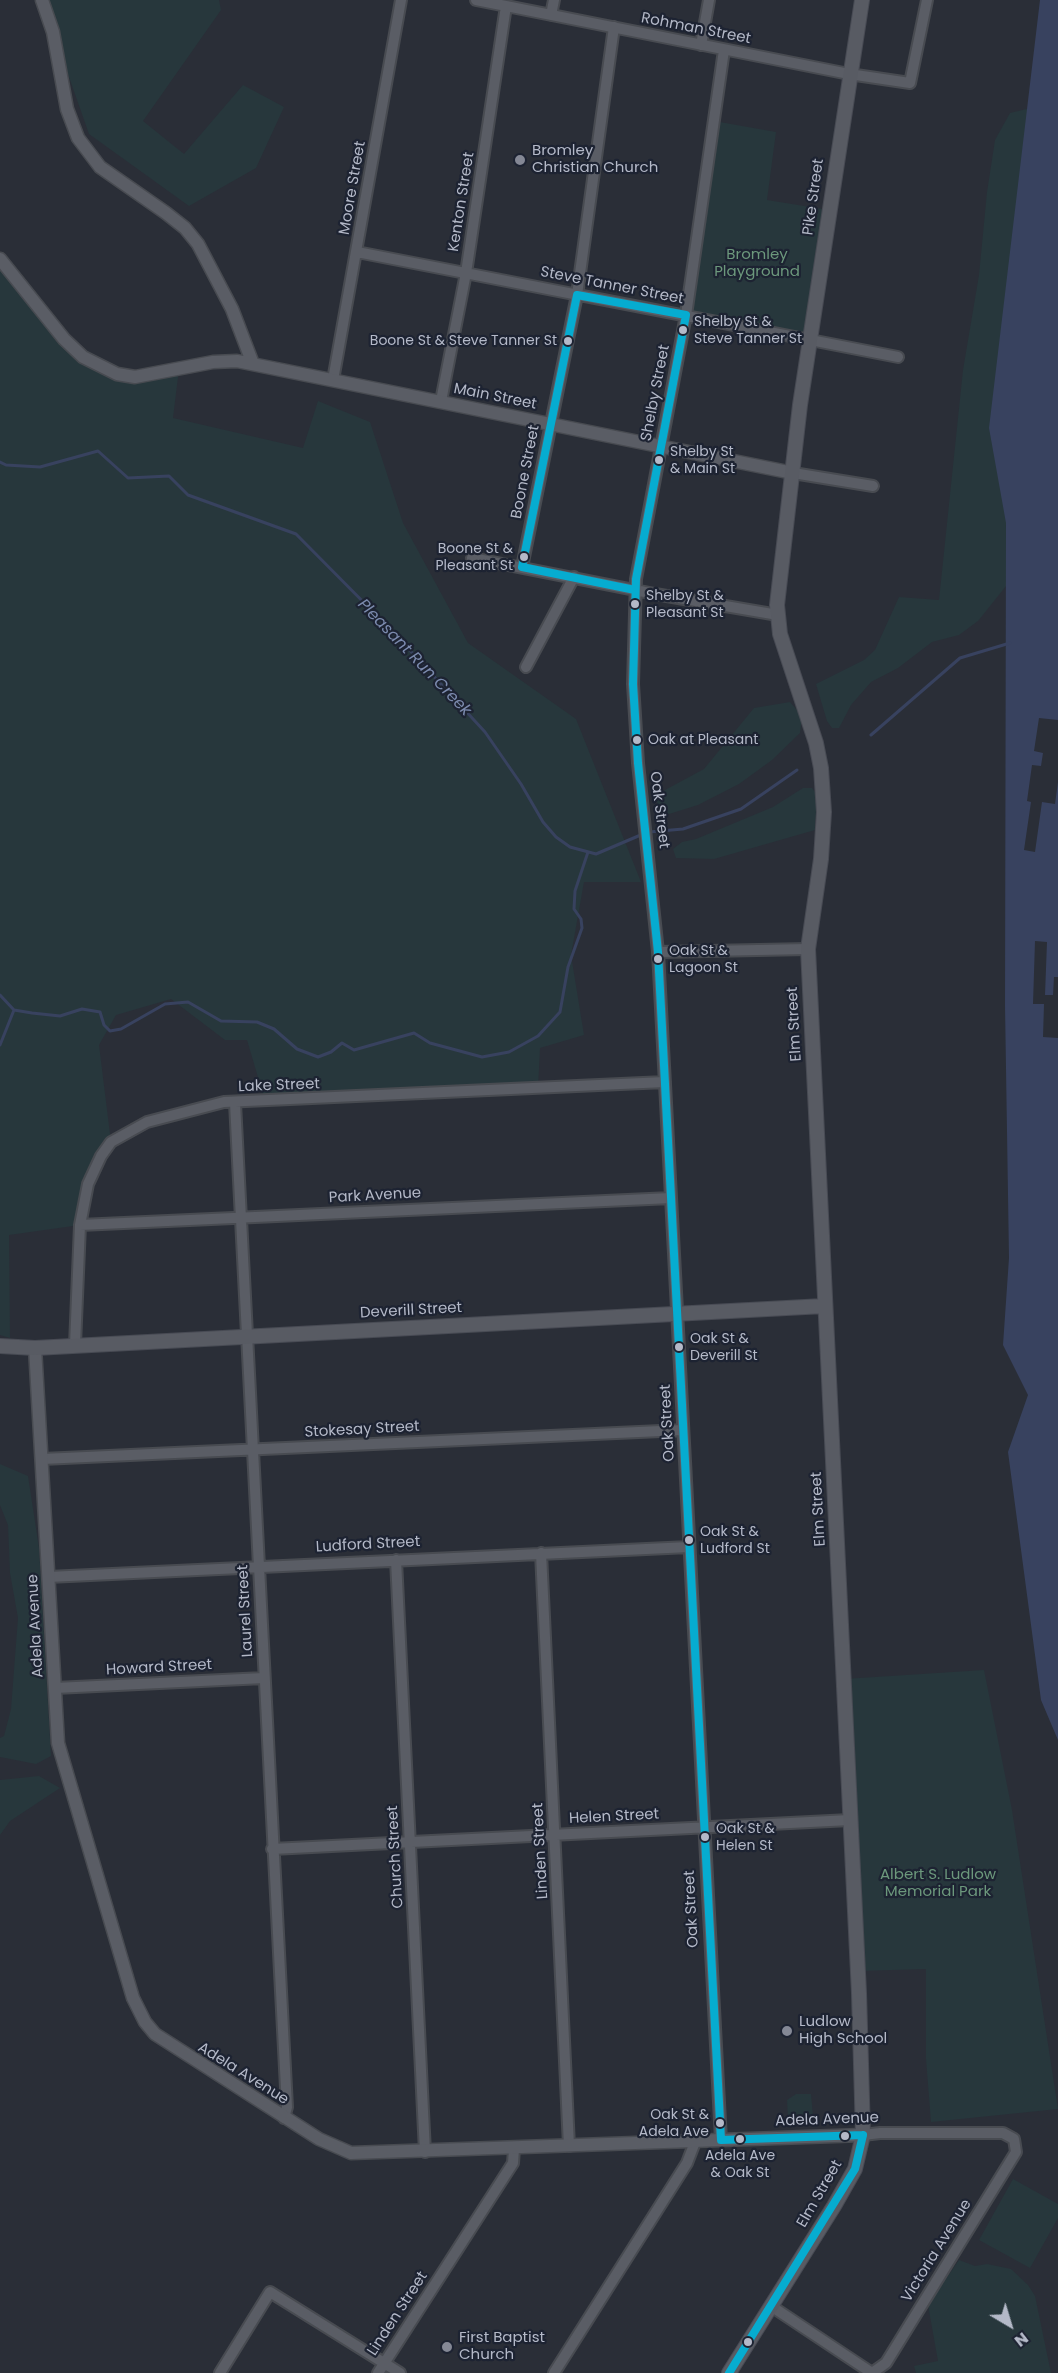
<!DOCTYPE html>
<style>
body{margin:0}
#map{position:relative;width:1058px;height:2373px;overflow:hidden;background:#2a2e37;font-family:Poppins,sans-serif}
canvas{display:block}
.north{position:absolute;left:980px;top:2295px;width:60px;height:60px;-webkit-text-stroke:4px #1d2332;paint-order:stroke;rotate:142deg;font-size:16px;font-weight:700;line-height:24px;text-align:center;color:#b4b9c8}
.north::after{content:'';display:block;margin:auto;width:21px;height:27px;background:#b4b9c8;clip-path:polygon(50% 0,100% 100%,50% 72%,0 100%)}
</style>
<div id="map">
<canvas width="1058" height="2373"></canvas>
<div class="north">N</div>
</div>
<script>
const c = document.querySelector('canvas').getContext('2d');
c.lineJoin = 'round';
function paint(path, color) {
  c.fillStyle = color;
  c.fill(path, 'evenodd');
}
function shape(rows) {
  const path = new Path2D();
  for (const r of rows) {
    path.moveTo(r[0], r[1]);
    for (let i = 2; i < r.length; i += 2) path.lineTo(r[i], r[i + 1]);
  }
  return path;
}
function strokePath(path, color, width, dash) {
  c.strokeStyle = color;
  c.lineWidth = width;
  c.lineCap = dash ? 'butt' : 'round';
  c.setLineDash(dash || []);
  c.stroke(path);
}
function drawText(font, color, halo, rows, align = 'center') {
  c.font = font + ' Poppins,sans-serif';
  c.lineWidth = 4.5;
  c.setLineDash([]);
  c.textBaseline = 'middle';
  c.strokeStyle = halo;
  c.fillStyle = color;
  for (const [text, x, y, turn = 0] of rows) {
    c.save();
    c.translate(x, y);
    c.rotate((+turn || 0) * Math.PI / 180);
    c.textAlign = isNaN(turn) ? turn : align;
    if (halo) c.strokeText(text, 0, 0);
    c.fillText(text, 0, 0);
    c.restore();
  }
}
paint(shape([
 [42,0,219,0,221,10,143,121,184,154,243,85,284,107,256,168,189,206,89,134],
 [1039,106,1006,523,1006,586,978,621,959,635,932,642,898,668,871,682,851,705,839,728,832,728,827,721,816,684,864,660,875,650,899,597,939,600,963,370,979,275,987,192,995,140,1010,113],
 [714,121,776,132,767,200,829,210,810,340,686,315],
 [0,259,25,293,96,365,135,377,179,369,173,418,303,448,318,401,370,422,403,523,468,643,576,719,641,882,584,882,571,955,584,1035,540,1048,538,1089,265,1101,247,1040,225,1040,171,999,116,1015,99,1045,111,1142,101,1156,80,1225,9,1235,10,1338,0,1335],
 [790,702,802,716,800,733,772,760,739,784,698,805,669,814,659,811,657,801,665,790,704,769,754,708],
 [803,788,812,788,817,794,815,830,714,859,676,858,673,849,682,842,696,839,773,807],
 [0,1464,28,1476,39,1548,51,1756,36,1764,0,1757,0,1738,4,1736,11,1709,18,1618,10,1573,8,1525,0,1505],
 [984,1670,1012,1810,1058,2109,931,2122,926,2059,926,1969,858,1971,844,1679],
 [39,1776,60,1788,10,1821,0,1835,0,1780],
 [796,2094,811,2094,813,2116,808,2122,788,2119,787,2100],
 [1013,2179,1058,2204,1058,2218,1030,2268,979,2240],
 [959,2260,975,2266,987,2264,1011,2269,1028,2285,1035,2296,1051,2373,916,2373,914,2366,938,2361,928,2305]
]), '#27373c');
paint(shape([
 [1040,0,1058,0,1058,1740,1041,1700,1008,1452,1028,1395,1003,1345,1009,1258,1005,1005,1006,523,989,428]
]), '#38425f');
paint(shape([
 [1039,718,1058,720,1058,782,1055,804,1042,802,1035,852,1024,850,1031,802,1027,801,1032,765,1041,766,1043,753,1034,751],
 [1035,941,1047,942,1045,995,1053,995,1054,977,1058,977,1058,1038,1043,1037,1044,1004,1033,1004]
]), '#2a2e37');
strokePath(shape([
 [0,462,6,465,40,467,98,451,128,478,169,476,188,495,296,534,393,632,485,732,521,784,543,822,556,837,570,847,596,854,643,834],
 [871,735,960,658,1010,643],
 [649,832,683,829,741,809,797,770],
 [0,995,14,1010,32,1013,60,1016,82,1009,100,1012,104,1025,110,1031,121,1029,165,1004,188,1002,221,1021,257,1022,274,1029,297,1049,318,1057,331,1052,342,1043,354,1050,414,1033,430,1043,482,1057,509,1052,538,1036,560,1012,568,967,582,928,581,919,574,909,575,891,588,852],
 [0,1045,14,1010]
]), '#38425f', 3);
const minor = shape([
 [476,0,849,74,910,83,927,0],
 [551,15,554,0],
 [701,45,709,0],
 [357,252,898,357],
 [333,380,401,0],
 [441,401,466,273,506,6],
 [793,473,873,486],
 [472,558,655,594,778,615],
 [522,567,577,295,614,27],
 [526,667,574,577],
 [658,952,808,949],
 [235,1103,287,2107,284,2118],
 [80,1225,671,1198],
 [75,1345,80,1225,88,1184,101,1156,111,1142,147,1122,224,1102,665,1082],
 [42,1459,683,1430],
 [541,1553,569,2146],
 [396,1560,425,2152],
 [48,1577,689,1547],
 [55,1688,264,1678],
 [272,1849,850,1820],
 [863,2135,880,2133,1003,2133,1014,2139,1016,2152,886,2363,872,2373],
 [721,2140,658,952,638,763,633,684,636,579,686,315,724,50],
 [771,2306,872,2373],
 [220,2373,270,2292,400,2373],
 [378,2373,513,2163,514,2149],
 [554,2373,687,2163,695,2142]
]);
const tertiary = shape([
 [42,0,53,32,67,109,78,138,100,167,166,213,185,228,198,244,232,309,253,364],
 [0,259,64,339,83,357,117,374,135,377,213,362,237,361,793,473],
 [35,1348,58,1743,133,1998,145,2022,155,2034,319,2139,351,2153,863,2135]
]);
const secondary = shape([
 [0,1346,35,1348,824,1306],
 [729,2373,834,2206,855,2169,863,2135,859,1993,808,949,821,859,824,812,821,768,816,743,780,634,777,605,800,405,862,0]
]);
strokePath(minor, '#484b51', 14);
strokePath(tertiary, '#484b51', 15);
strokePath(secondary, '#484b54', 16);
strokePath(minor, '#5a5d65', 10);
strokePath(tertiary, '#5a5d65', 12);
strokePath(secondary, '#585b63', 14);
strokePath(shape([
 [635,590,522,567,577,295,686,315,636,579,633,684,638,763,658,952,721,2140],
 [721,2140,863,2135],
 [729,2373,855,2169,863,2135]
]), '#06acd0', 8);
for (const [x, y, r, color] of [
 [520,160,6,"#848895"],
 [683,330,5,"#b4b9c8"],
 [568,341,5,"#b4b9c8"],
 [659,460,5,"#b4b9c8"],
 [524,557,5,"#b4b9c8"],
 [635,604,5,"#b4b9c8"],
 [637,740,5,"#b4b9c8"],
 [658,959,5,"#b4b9c8"],
 [679,1347,5,"#b4b9c8"],
 [689,1540,5,"#b4b9c8"],
 [705,1837,5,"#b4b9c8"],
 [787,2031,6,"#848895"],
 [720,2123,5,"#b4b9c8"],
 [845,2136,5,"#b4b9c8"],
 [740,2139,5,"#b4b9c8"],
 [748,2342,5,"#b4b9c8"],
 [447,2347,6,"#848895"]
]) {
  const dot = new Path2D();
  dot.arc(x, y, r, 0, 2 * Math.PI);
  c.fillStyle = color;
  c.fill(dot);
  strokePath(dot, '#1d2332', 2);
}
drawText('14px', '#b4b9c8', '#1d2332', [
 ["Shelby St &",694,322],
 ["Steve Tanner St",694,339],
 ["Boone St & Steve Tanner St",557,341,"right"],
 ["Shelby St",670,452],
 ["& Main St",670,469],
 ["Boone St &",513,549,"right"],
 ["Pleasant St",513,566,"right"],
 ["Shelby St &",646,596],
 ["Pleasant St",646,613],
 ["Oak at Pleasant",648,740],
 ["Oak St &",669,951],
 ["Lagoon St",669,968],
 ["Oak St &",690,1339],
 ["Deverill St",690,1356],
 ["Oak St &",700,1532],
 ["Ludford St",700,1549],
 ["Oak St &",716,1829],
 ["Helen St",716,1846],
 ["Oak St &",709,2115,"right"],
 ["Adela Ave",709,2132,"right"],
 ["Adela Ave",740,2156,"center"],
 ["& Oak St",740,2173,"center"]
], 'left');
drawText('15px', '#b4b9c8', '#1d2332', [
 ["Rohman Street",696,29,11],
 ["Moore Street",353,188,-80],
 ["Pike Street",814,197,-82],
 ["Kenton Street",462,202,-81],
 ["Steve Tanner Street",612,286,11],
 ["Shelby Street",656,393,-79],
 ["Main Street",495,397,11],
 ["Boone Street",526,472,-79],
 ["Oak Street",659,810,83],
 ["Elm Street",795,1024,-93],
 ["Lake Street",279,1086,-2],
 ["Park Avenue",375,1196,-3],
 ["Deverill Street",411,1311,-3],
 ["Oak Street",668,1423,-93],
 ["Stokesay Street",362,1430,-3],
 ["Elm Street",819,1509,-93],
 ["Ludford Street",368,1545,-3],
 ["Laurel Street",246,1611,-93],
 ["Adela Avenue",36,1626,-93],
 ["Howard Street",159,1668,-3],
 ["Helen Street",614,1817,-3],
 ["Linden Street",541,1851,-93],
 ["Church Street",396,1857,-93],
 ["Oak Street",692,1909,-93],
 ["Adela Avenue",243,2074,32],
 ["Adela Avenue",827,2120,-2],
 ["Elm Street",820,2194,-60],
 ["Victoria Avenue",937,2251,-58],
 ["Linden Street",398,2314,-57]
]);
drawText('15px', '#b4b9c8', '#1d2332', [
 ["Bromley",532,151],
 ["Christian Church",532,168],
 ["Ludlow",799,2022],
 ["High School",799,2039],
 ["First Baptist",459,2338],
 ["Church",459,2355]
], 'left');
drawText('15px', '#6c987c', '#1d2332', [
 ["Bromley",757,255],
 ["Playground",757,272],
 ["Albert S. Ludlow",938,1875],
 ["Memorial Park",938,1892]
]);
drawText('italic 16px', '#7c8bae', '#1d2332', [
 ["Pleasant Run Creek",414,658,46]
]);
</script>
